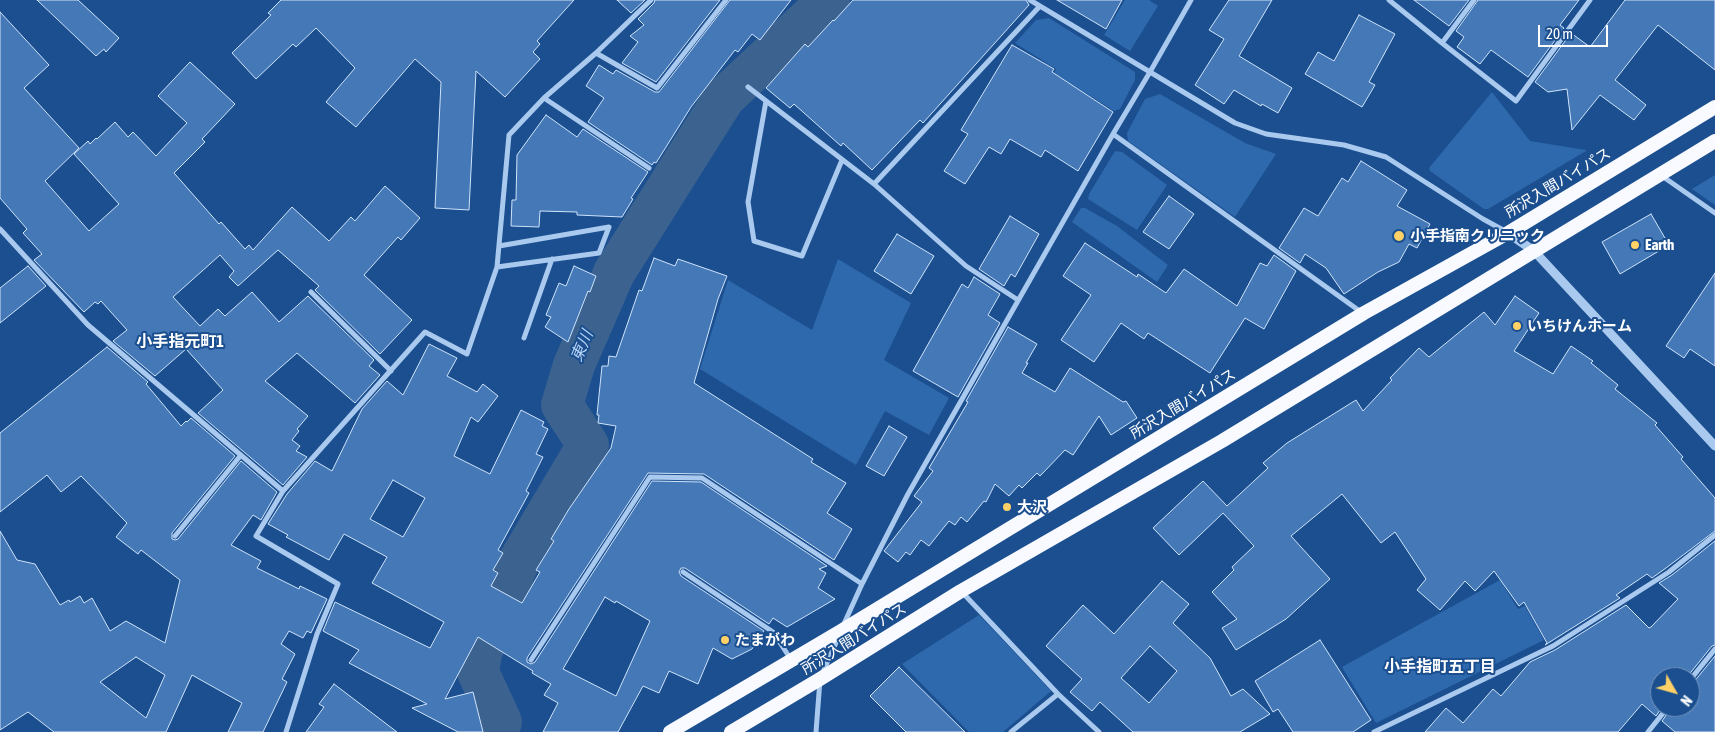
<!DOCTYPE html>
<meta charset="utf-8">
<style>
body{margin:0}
#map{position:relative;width:1715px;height:732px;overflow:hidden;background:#1b4f8f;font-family:"Asap Condensed",sans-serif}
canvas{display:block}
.north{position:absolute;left:1650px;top:667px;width:50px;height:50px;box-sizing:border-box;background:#1b4f8f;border:1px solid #7695bc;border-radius:50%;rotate:128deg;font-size:14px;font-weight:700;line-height:20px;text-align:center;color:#fff}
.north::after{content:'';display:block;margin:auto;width:18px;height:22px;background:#ffd166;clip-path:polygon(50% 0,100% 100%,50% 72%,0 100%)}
.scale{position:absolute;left:1538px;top:25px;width:70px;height:22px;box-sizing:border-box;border:2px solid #fff;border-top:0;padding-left:6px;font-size:15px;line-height:18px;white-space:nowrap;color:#fff;-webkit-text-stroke:4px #1b4f8f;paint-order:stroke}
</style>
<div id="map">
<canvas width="1715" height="732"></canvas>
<div class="north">N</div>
<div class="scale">20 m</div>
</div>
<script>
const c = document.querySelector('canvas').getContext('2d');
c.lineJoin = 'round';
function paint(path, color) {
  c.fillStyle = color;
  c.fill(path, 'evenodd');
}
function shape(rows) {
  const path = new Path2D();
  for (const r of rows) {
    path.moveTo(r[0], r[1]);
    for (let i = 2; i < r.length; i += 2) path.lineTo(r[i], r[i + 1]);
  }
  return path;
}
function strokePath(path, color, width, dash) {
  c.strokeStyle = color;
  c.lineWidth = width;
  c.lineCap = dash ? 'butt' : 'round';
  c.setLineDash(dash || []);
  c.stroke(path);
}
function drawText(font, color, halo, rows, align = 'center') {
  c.font = font + ' "Asap Condensed","Noto Sans JP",sans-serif';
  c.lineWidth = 4;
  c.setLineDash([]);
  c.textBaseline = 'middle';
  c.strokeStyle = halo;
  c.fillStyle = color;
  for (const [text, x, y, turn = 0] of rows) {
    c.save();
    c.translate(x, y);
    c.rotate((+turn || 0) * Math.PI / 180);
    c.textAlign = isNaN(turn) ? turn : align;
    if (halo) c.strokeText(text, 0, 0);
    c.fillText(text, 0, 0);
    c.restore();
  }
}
paint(shape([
 [1125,0,1149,0,1158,6,1130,51,1104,35],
 [1049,18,1135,72,1135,80,1120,109,1114,111,1054,73,1056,69,1015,43,1036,20],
 [1492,92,1530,141,1586,150,1586,151,1488,209,1484,209,1430,171,1429,168],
 [1160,94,1245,143,1276,154,1235,217,1128,141,1127,133,1145,99],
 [1115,151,1122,152,1167,185,1137,230,1088,199,1089,194],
 [1715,175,1715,205,1692,189],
 [1081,208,1085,208,1117,226,1168,265,1157,282,1072,222],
 [838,259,911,303,884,360,949,398,929,435,885,411,856,465,700,369,728,280,812,330],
 [1500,580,1518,609,1525,606,1544,640,1376,723,1342,667],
 [979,615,1051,691,1003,732,969,732,902,664]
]), '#2e69ad');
strokePath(shape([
 [497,732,501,722,478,672,481,653,518,563,588,445,562,405,574,365,614,273,724,98,829,0]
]), '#3c6290', 42);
const building = shape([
 [37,0,78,0,119,38,106,52,104,49,96,56,37,0],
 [281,0,574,0,537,41,540,44,533,52,540,59,505,97,476,71,469,210,435,208,441,82,415,59,356,127,326,102,355,68,316,28,296,47,293,44,256,79,232,53,271,15,268,13,281,0],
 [617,0,645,0,631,13,617,0],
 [655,0,720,0,656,82,622,63,638,42,630,36,644,25,638,19,654,3,655,0],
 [730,0,791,0,760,40,752,34,738,52,735,50,691,107,656,163,654,162,652,165,588,122,604,98,586,86,599,65,613,74,616,70,655,92,659,92,730,0],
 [853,0,1026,0,1029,5,923,123,920,120,872,170,843,143,841,146,794,104,790,108,766,88,805,44,808,47,833,20,834,21,853,0],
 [1057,0,1122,0,1106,29,1057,0],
 [1229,0,1272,0,1239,56,1292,88,1278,113,1262,104,1261,106,1234,90,1224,104,1195,85,1224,39,1209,30,1229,0],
 [1414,0,1469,0,1449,26,1414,0],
 [1478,0,1579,0,1560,25,1564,28,1528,77,1491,50,1480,64,1457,47,1464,37,1456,31,1478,0],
 [1625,0,1715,0,1715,70,1658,25,1615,80,1646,105,1634,120,1600,95,1572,130,1567,89,1548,92,1535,82,1571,33,1590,47,1625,0],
 [0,12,49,65,24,88,79,148,45,181,89,231,119,204,74,154,88,141,90,144,96,138,97,139,115,122,128,137,133,132,156,156,187,123,158,96,190,62,235,104,202,139,205,142,174,173,219,224,221,222,245,249,249,245,253,250,292,207,329,241,351,217,355,221,385,186,420,218,401,240,398,237,364,275,412,320,380,354,315,290,319,286,278,250,238,286,229,277,234,271,220,255,173,297,200,326,218,309,225,316,252,292,279,322,308,296,374,360,369,366,380,375,355,403,297,353,265,381,308,416,297,429,299,431,292,440,300,446,296,451,307,457,283,485,198,413,223,390,186,349,155,376,113,341,127,330,101,301,98,304,95,302,84,312,34,260,42,254,23,233,27,229,0,198,0,12],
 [1359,15,1395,34,1369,82,1375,85,1362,107,1305,74,1318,52,1334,61,1359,15],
 [1012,45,1054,69,1052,72,1113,112,1078,171,1045,150,1041,157,1010,139,1001,154,989,147,965,184,944,171,968,134,961,130,1012,45],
 [546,115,577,137,583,129,648,172,631,198,633,199,622,217,577,215,577,212,540,211,539,227,511,226,512,200,516,200,517,155,546,115],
 [1361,161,1407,190,1397,206,1430,224,1417,248,1409,244,1399,262,1378,272,1344,294,1326,268,1305,254,1300,263,1279,248,1304,208,1318,216,1342,178,1348,182,1361,161],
 [1169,196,1194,214,1169,249,1143,232,1169,196],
 [1651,214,1669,245,1620,274,1602,242,1651,214],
 [1010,216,1039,234,1015,277,1011,274,1004,286,979,269,1010,216],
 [897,234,934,256,911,294,874,271,897,234],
 [1085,243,1137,277,1138,274,1166,293,1184,269,1237,306,1260,263,1267,266,1274,255,1296,271,1264,329,1245,318,1210,373,1148,333,1144,339,1121,323,1094,362,1061,340,1091,295,1063,276,1085,243],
 [654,258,675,266,678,259,727,276,718,299,694,383,813,459,811,462,846,483,827,513,852,529,834,560,704,474,648,473,527,658,527,662,531,664,535,662,652,481,701,482,827,566,819,569,826,573,818,588,835,599,787,627,773,618,769,624,685,568,681,568,679,572,681,576,764,631,752,649,732,659,713,648,698,684,669,671,659,693,643,686,618,732,543,732,558,703,544,695,551,684,532,673,533,671,478,637,445,699,473,692,483,732,458,732,412,708,427,704,349,663,359,650,323,631,335,602,430,648,444,622,372,583,387,557,344,534,329,560,286,537,288,535,268,524,287,494,315,461,332,471,362,409,387,381,403,395,429,344,457,358,447,376,477,392,483,384,498,396,478,422,471,417,454,456,490,474,521,410,544,422,542,426,548,429,536,454,543,457,526,491,529,493,498,550,503,553,493,570,498,573,491,586,522,603,540,572,536,570,554,541,551,539,569,509,611,448,616,426,598,423,599,415,597,415,602,366,608,366,609,356,616,357,639,290,642,291,654,258],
 [393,480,425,498,403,537,370,519,393,480],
 [605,597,615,603,616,601,650,621,616,696,563,669,605,597],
 [28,266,46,286,0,323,0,288,28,266],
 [574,266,596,276,590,292,588,291,568,342,545,327,551,317,546,315,559,283,566,286,574,266],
 [1715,273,1715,366,1690,349,1684,358,1666,346,1715,273],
 [974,277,1000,294,988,315,1000,323,958,397,913,371,962,284,968,288,974,277],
 [1515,296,1539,313,1514,351,1553,374,1571,346,1593,361,1591,363,1618,385,1615,389,1657,423,1655,425,1683,457,1681,459,1715,498,1715,531,1666,568,1652,578,1647,574,1616,595,1620,598,1545,645,1547,643,1524,602,1519,606,1494,571,1475,591,1465,581,1440,610,1417,590,1426,579,1395,532,1381,543,1342,494,1291,536,1330,579,1286,619,1236,650,1222,628,1237,619,1212,592,1234,570,1232,567,1254,546,1223,513,1179,555,1153,528,1203,481,1227,506,1268,468,1263,463,1287,443,1356,400,1363,411,1392,380,1390,378,1419,348,1429,357,1484,312,1495,325,1515,296],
 [1008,327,1037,344,1026,363,1028,363,1022,373,1055,392,1070,368,1123,402,1126,401,1137,418,1111,435,1099,416,1073,455,1065,450,1040,476,1037,473,1022,488,1019,485,1009,496,995,484,986,502,984,501,967,522,961,517,955,525,949,521,929,546,921,540,910,555,906,552,898,562,884,551,922,502,914,496,933,471,929,468,968,402,966,401,1008,327],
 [107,347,148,382,146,384,181,426,186,421,187,422,191,418,235,456,172,533,172,539,175,540,178,539,241,461,277,492,261,520,253,515,231,545,261,561,257,568,299,589,300,586,327,599,311,633,307,631,303,638,289,631,281,644,295,654,282,679,287,682,263,732,228,732,242,703,192,675,166,732,54,732,28,712,0,730,0,531,17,560,35,564,60,605,69,600,70,602,80,596,84,603,92,598,110,631,126,621,165,643,180,580,141,550,138,554,116,537,127,523,81,476,61,492,47,475,0,512,0,433,107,347],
 [136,657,165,675,146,718,100,682,136,657],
 [889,426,907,437,884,476,866,466,889,426],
 [1715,541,1715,645,1712,646,1687,677,1660,677,1660,707,1662,707,1656,716,1642,704,1618,732,1425,732,1446,708,1463,723,1493,689,1501,696,1530,662,1555,650,1626,605,1649,628,1651,627,1678,599,1659,583,1672,575,1715,541],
 [1162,581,1189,604,1173,623,1210,658,1231,696,1243,689,1270,714,1240,732,1133,732,1100,702,1092,711,1070,692,1082,679,1046,646,1083,605,1114,634,1162,581],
 [1150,646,1177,671,1149,703,1121,678,1150,646],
 [1320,640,1371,720,1353,732,1293,732,1278,709,1273,712,1255,681,1320,640],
 [1715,656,1715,732,1675,732,1662,721,1672,707,1690,707,1690,684,1693,683,1715,656],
 [899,667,965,732,906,732,870,696,899,667],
 [334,684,397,732,306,732,324,707,319,704,334,684]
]);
paint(building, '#4478b7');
strokePath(building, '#cfe3fa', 1);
strokePath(shape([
 [1030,0,1235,123,1266,134,1344,145,1386,157,1483,219,1505,231],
 [1389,0,1442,43,1474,0],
 [1442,43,1516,101,1590,0],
 [596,53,657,88,726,0],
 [748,87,874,184],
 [544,98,649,168],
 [766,101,748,202,754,241,802,256,842,160],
 [1113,134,1361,312],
 [1662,176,1715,213],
 [0,229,88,325,283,491,256,536,338,584,317,634,286,732],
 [497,267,599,253,609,227,499,246],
 [311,292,391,371],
 [1018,300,966,266,874,184,1040,6],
 [524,338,552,259],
 [283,491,425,332,467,354,497,267,509,135,544,98,596,53,651,0],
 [175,536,241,455],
 [683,572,773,632,790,658],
 [961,591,1058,694,1099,732],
 [843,626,862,584,908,494,1113,134,1150,72,1191,0],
 [531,660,650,477,702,478,862,584],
 [823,672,839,636],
 [1690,680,1715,649],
 [816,732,820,680],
 [1011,732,1058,694],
 [1374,732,1553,646,1669,572,1715,535],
 [1648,732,1668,707]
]), '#a9c9ee', 5);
strokePath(shape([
 [1508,233,1534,251,1715,446]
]), '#a9c9ee', 9);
strokePath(shape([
 [670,732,841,631,1364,313,1508,233,1715,107],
 [731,732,820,679,961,591,1222,441,1715,141]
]), '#f8faff', 14);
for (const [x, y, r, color] of [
 [1399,236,6,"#ffd166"],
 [1635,245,5,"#ffd166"],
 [1517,326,5,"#ffd166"],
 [1007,507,5,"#ffd166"],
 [725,640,5,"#ffd166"]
]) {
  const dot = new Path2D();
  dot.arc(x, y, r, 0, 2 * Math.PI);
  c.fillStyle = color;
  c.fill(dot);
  strokePath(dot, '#1b4f8f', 2);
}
drawText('15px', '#fff', '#1b4f8f', [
 ["所沢入間バイパス",1558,183,-31],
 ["所沢入間バイパス",1183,404,-31],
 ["所沢入間バイパス",854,639,-32]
]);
drawText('bold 15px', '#fff', '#1b4f8f', [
 ["小手指南クリニック",1410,236],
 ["Earth",1645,245],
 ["いちけんホーム",1527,326],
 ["大沢",1017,507],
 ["たまがわ",735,640]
], 'left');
drawText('bold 16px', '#fff', '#1b4f8f', [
 ["小手指元町1",180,342],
 ["小手指町五丁目",1440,667]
]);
drawText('italic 16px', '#b5d3f5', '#1b4f8f', [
 ["東川",582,346,-67]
]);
</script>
